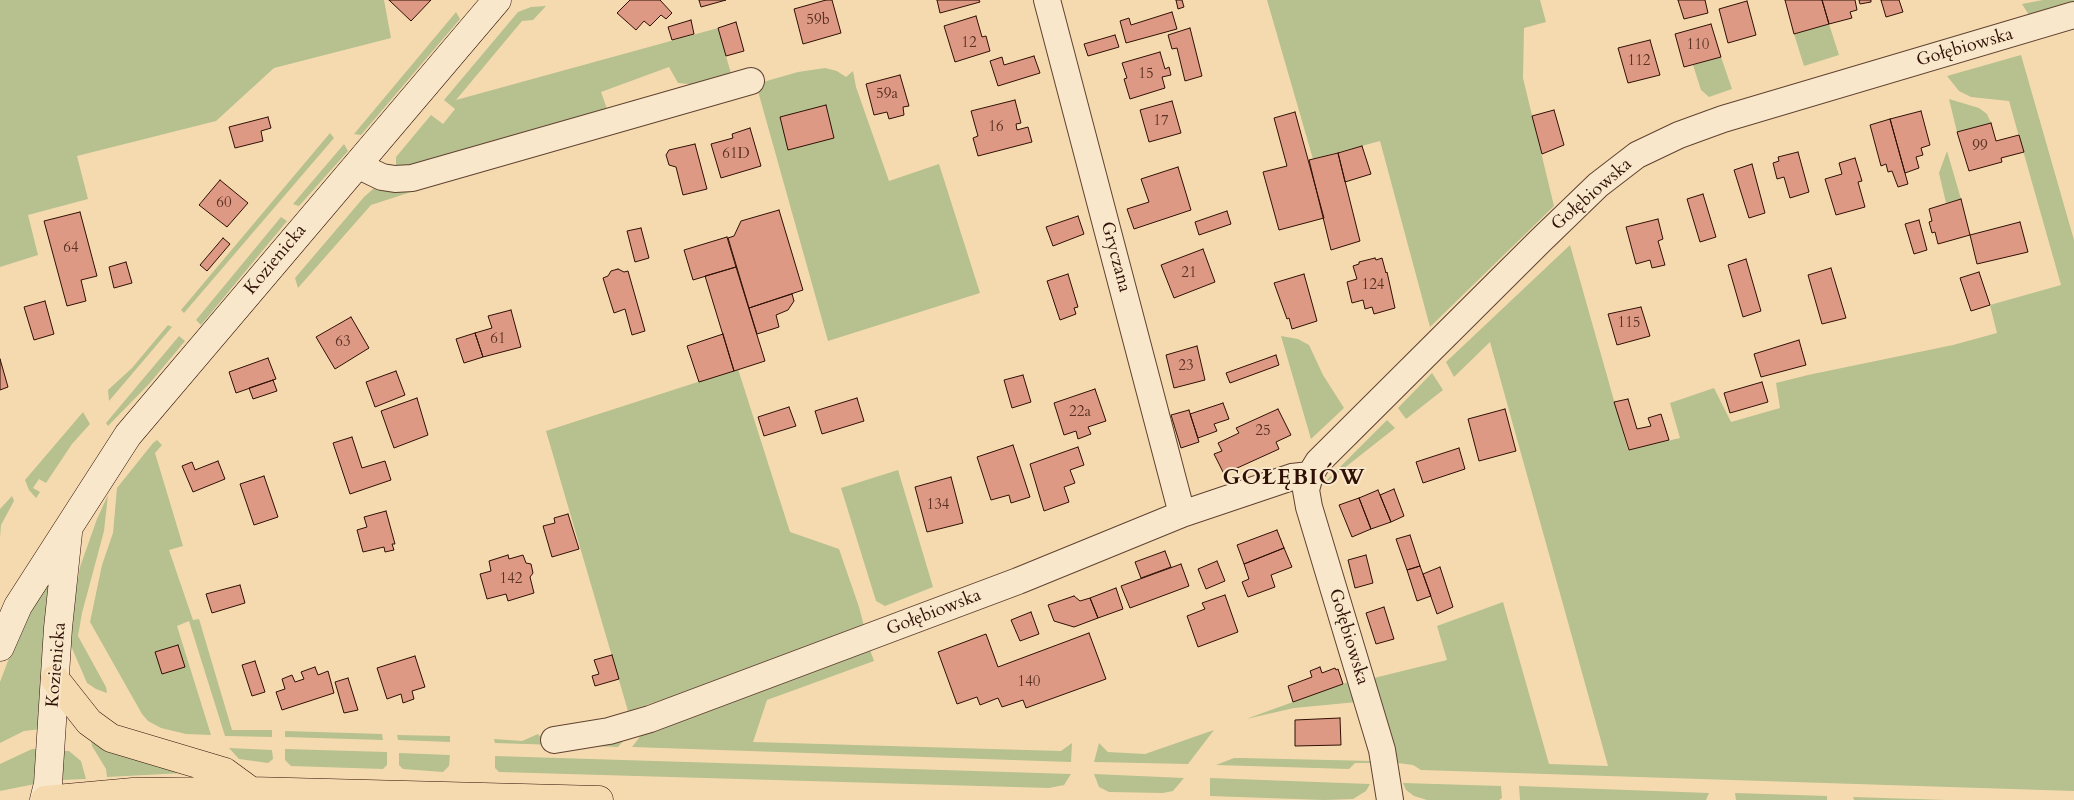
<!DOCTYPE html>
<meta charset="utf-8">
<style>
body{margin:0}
canvas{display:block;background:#f5daaf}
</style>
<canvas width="2074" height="800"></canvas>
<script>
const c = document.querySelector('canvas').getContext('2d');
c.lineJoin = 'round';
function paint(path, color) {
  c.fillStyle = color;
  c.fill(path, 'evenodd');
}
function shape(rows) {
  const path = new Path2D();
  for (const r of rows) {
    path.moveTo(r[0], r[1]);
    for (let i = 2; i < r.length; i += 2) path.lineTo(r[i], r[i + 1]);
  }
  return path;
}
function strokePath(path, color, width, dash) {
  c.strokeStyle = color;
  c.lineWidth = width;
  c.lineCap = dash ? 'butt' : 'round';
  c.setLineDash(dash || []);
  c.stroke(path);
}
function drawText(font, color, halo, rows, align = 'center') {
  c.font = font + ' Cardo,serif';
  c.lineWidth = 4;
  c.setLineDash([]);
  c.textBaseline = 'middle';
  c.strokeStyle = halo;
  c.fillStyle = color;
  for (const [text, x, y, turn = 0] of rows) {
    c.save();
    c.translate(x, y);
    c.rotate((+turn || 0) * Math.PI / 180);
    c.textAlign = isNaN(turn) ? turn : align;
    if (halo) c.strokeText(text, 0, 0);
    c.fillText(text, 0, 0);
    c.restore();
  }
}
paint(shape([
 [0,0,384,0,391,38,274,68,216,121,77,156,88,199,28,215,38,255,0,267],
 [1267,0,1540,0,1546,22,1524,28,1523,78,1554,206,1430,327,1380,141,1313,159],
 [2043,0,2074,0,2074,2,2029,15,2022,4],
 [546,6,533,20,522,21,456,100,718,28,732,77,700,85,678,83,669,67,601,92,607,109,407,172,396,168,396,157,431,115,443,124,455,109,444,100,518,12,531,7],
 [456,12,460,19,361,135,354,134],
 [1829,24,1839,55,1804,66,1794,34],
 [2021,55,2074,240,2074,791,1421,770,1413,765,1398,763,1374,678,1447,660,1437,626,1503,602,1549,764,1608,766,1490,342,1454,377,1446,362,1570,245,1628,450,1680,438,1670,403,1714,388,1731,422,1780,408,1776,383,1808,375,1953,345,1997,333,1990,305,2061,285,2009,101,1971,97,1959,91,1947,76],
 [1721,57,1732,89,1709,97,1701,90,1693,65],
 [825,68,837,71,846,77,853,71,856,87,889,181,939,164,980,293,828,341,756,84,798,72],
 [1949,99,1979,108,1987,114,1991,123,1957,132],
 [330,133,334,138,184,313,181,310],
 [344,144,348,151,299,206,293,204],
 [1947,151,1961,199,1946,203,1939,173],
 [445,181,371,205,298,288,295,278,364,197,373,189],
 [281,217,287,221,201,325,196,320],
 [168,325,172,327,109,401,108,390,132,368],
 [179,336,185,341,149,384,108,426,106,423],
 [1281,336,1298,339,1309,345,1323,375,1344,408,1311,439],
 [738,369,790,532,839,549,859,607,865,630,721,681,628,711,546,431],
 [1432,373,1443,390,1406,419,1398,408],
 [83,412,90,424,72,444,46,483,39,479,33,488,40,492,36,498,29,490,25,480],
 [1387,420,1395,428,1319,488],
 [157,440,162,445,155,453,183,546,169,550,193,620,199,619,232,730,272,730,272,737,225,736,189,621,177,626,211,735,186,734,161,728,148,721,142,714,90,622,102,565,113,533,117,488,153,443],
 [898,470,933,587,885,606,876,601,841,488],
 [108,495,104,531,82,613,78,636,106,687,107,693,96,689,87,683,68,639,80,567,97,519],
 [12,496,14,501,1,525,0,538,0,509],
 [67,541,41,729,24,731,0,743,0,682,22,624],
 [869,647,874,661,767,700,753,742,1061,751,1072,743,1071,762,632,747,642,734],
 [1351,681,1357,702,1294,708,1246,719],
 [1214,730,1188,764,1094,762,1099,743,1108,752,1145,754],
 [285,731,382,734,383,740,285,737],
 [631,732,618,747,495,743,494,739,522,741,538,734,544,742],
 [397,735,450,736,450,742,398,740],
 [91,738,202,772,107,777,106,769,92,746],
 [229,748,272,750,273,759,268,763,239,759],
 [32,749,40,749,35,784,0,791,0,764],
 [285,749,387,752,387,765,383,769,291,766,285,760],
 [62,751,69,751,81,761,86,779,61,780],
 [399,753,450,755,449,766,443,772,403,769,399,765],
 [495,756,1071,774,1064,785,1049,788,499,772,495,768],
 [1234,758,1242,758,1373,761,1373,763,1355,763,1349,769,1216,765],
 [1094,774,1184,778,1173,791,1163,793,1109,792,1099,787],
 [1210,778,1370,784,1366,791,1353,799,1324,800,1210,796],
 [1403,783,1501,786,1502,798,1499,800,1427,800,1414,796,1406,790],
 [1519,786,1709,793,1706,800,1520,800],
 [1735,793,1827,796,1827,800,1736,800],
 [1853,797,1947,800,1854,800]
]), '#b6c18f');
const building = shape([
 [389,0,431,0,411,21,389,0],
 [630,0,660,0,672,13,666,19,661,15,650,26,644,21,636,30,617,13,630,0],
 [699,0,726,0,701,7,699,0],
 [826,0,832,0,841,33,803,44,794,9,826,0],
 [937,0,979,0,980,2,940,13,937,0],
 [1176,0,1182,0,1184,7,1178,9,1176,0],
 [1678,0,1705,0,1708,13,1684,19,1678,0],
 [1785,0,1822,0,1829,24,1794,34,1785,0],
 [1822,0,1855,0,1857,10,1850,12,1852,18,1829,24,1822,0],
 [1859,0,1871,0,1871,2,1860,4,1859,0],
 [1881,0,1899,0,1903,12,1886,17,1881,0],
 [1747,1,1756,35,1728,43,1719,9,1747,1],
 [1172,12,1177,29,1126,43,1120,21,1129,18,1131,25,1172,12],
 [976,16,982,37,986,36,990,51,955,62,944,26,976,16],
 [691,20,694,34,672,40,668,27,691,20],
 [736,22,744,51,726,56,718,28,736,22],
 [1711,24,1721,57,1684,67,1675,34,1711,24],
 [1190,28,1202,76,1185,81,1177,48,1172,49,1168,35,1190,28],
 [1115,35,1119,47,1088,56,1084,44,1115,35],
 [1650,40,1660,75,1628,83,1618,48,1650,40],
 [1160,52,1165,69,1169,67,1171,75,1162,77,1165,88,1130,99,1124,79,1127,78,1122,63,1160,52],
 [1034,56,1040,73,998,86,990,61,1002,57,1004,65,1034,56],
 [900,75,909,106,903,107,904,115,889,119,887,112,874,115,866,84,900,75],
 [1015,100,1021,123,1016,124,1017,130,1028,127,1032,142,978,156,973,138,978,136,971,111,1015,100],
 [1172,101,1181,133,1149,142,1140,110,1172,101],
 [826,105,834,138,788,150,780,117,826,105],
 [1554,110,1564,145,1542,154,1532,116,1554,110],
 [1921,111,1930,145,1921,148,1923,155,1916,157,1919,168,1905,173,1890,119,1921,111],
 [1295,112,1324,218,1279,230,1263,172,1287,166,1274,118,1295,112],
 [268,117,271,128,261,131,263,141,235,148,229,127,268,117],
 [1890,119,1908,184,1898,187,1892,171,1888,172,1886,164,1881,166,1870,125,1890,119],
 [1991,123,1996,141,2019,135,2024,152,2001,158,2002,162,1969,171,1957,132,1991,123],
 [750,128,761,166,721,178,711,144,733,138,732,134,750,128],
 [695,144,707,189,683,195,676,167,669,165,666,155,669,150,695,144],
 [1362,146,1371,174,1345,182,1338,153,1362,146],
 [1798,152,1809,192,1790,198,1784,177,1777,179,1773,163,1779,161,1778,157,1798,152],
 [1338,153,1360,241,1331,250,1309,160,1338,153],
 [1855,158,1862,181,1858,182,1865,207,1836,215,1825,179,1842,174,1839,163,1855,158],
 [1752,164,1765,213,1749,218,1734,170,1752,164],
 [1178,167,1191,210,1134,229,1127,209,1149,202,1141,179,1178,167],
 [220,180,248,203,227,227,199,205,220,180],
 [1703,194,1716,237,1700,242,1687,199,1703,194],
 [1961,199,1970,235,1938,244,1935,232,1932,233,1929,222,1932,221,1929,209,1961,199],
 [779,210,803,290,749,308,728,238,734,236,741,221,779,210],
 [1227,211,1231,224,1199,235,1195,222,1227,211],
 [80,212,97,276,81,280,86,301,67,306,44,221,80,212],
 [1078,216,1084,234,1053,246,1046,227,1078,216],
 [1658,219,1663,239,1658,241,1665,265,1652,268,1650,260,1636,264,1626,227,1658,219],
 [1919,220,1927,250,1914,254,1905,224,1919,220],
 [2020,222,2028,252,1977,264,1970,235,2020,222],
 [641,228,649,258,635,262,627,231,641,228],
 [727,237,736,267,693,280,684,250,727,237],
 [223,238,230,244,207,271,200,265,223,238],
 [1203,249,1215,282,1174,298,1161,265,1203,249],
 [1375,258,1376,260,1382,258,1386,273,1387,272,1395,308,1374,314,1372,307,1365,309,1363,300,1352,303,1347,282,1357,279,1353,266,1359,264,1359,262,1375,258],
 [1746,259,1761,311,1743,317,1728,265,1746,259],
 [126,262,132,283,114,288,109,267,126,262],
 [736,267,765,361,734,371,705,276,736,267],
 [1831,268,1846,318,1822,324,1808,275,1831,268],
 [618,269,624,272,628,271,645,331,632,335,625,309,614,313,603,278,608,276,611,271,618,269],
 [1979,272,1990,305,1971,311,1960,278,1979,272],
 [1068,274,1078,307,1074,308,1076,314,1060,320,1047,281,1068,274],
 [1304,274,1317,321,1292,329,1289,318,1287,319,1274,283,1304,274],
 [792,294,794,301,788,310,776,315,779,327,757,334,749,308,792,294],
 [45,301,54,334,34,340,24,307,45,301],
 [1641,307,1650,336,1617,345,1608,314,1641,307],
 [511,310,521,347,483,357,475,333,492,328,488,316,511,310],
 [351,317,369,348,335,369,316,337,351,317],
 [475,333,483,357,464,363,456,339,475,333],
 [723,334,734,371,699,382,687,346,723,334],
 [1799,340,1806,365,1761,377,1754,354,1799,340],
 [1197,346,1205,380,1174,388,1166,355,1197,346],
 [1276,355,1279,365,1230,383,1226,373,1276,355],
 [268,358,276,379,236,393,229,372,268,358],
 [0,359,8,387,0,390,0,359],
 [396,371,405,395,375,407,366,382,396,371],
 [1023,375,1031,402,1012,408,1004,380,1023,375],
 [273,380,277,391,253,399,249,388,273,380],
 [1762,382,1768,402,1730,413,1724,393,1762,382],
 [1095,389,1106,421,1088,427,1091,434,1078,439,1076,431,1064,435,1054,403,1095,389],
 [417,398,428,435,394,448,381,411,417,398],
 [857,398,864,421,822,434,815,411,857,398],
 [1628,399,1637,429,1651,426,1648,418,1661,414,1669,440,1629,450,1614,402,1628,399],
 [1223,403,1229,419,1214,424,1217,431,1198,438,1190,414,1223,403],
 [789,407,796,426,764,436,758,417,789,407],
 [1278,409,1291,435,1276,442,1279,449,1224,474,1214,454,1222,451,1218,443,1239,433,1236,428,1278,409],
 [1505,409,1516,451,1479,461,1468,419,1505,409],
 [1189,410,1199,442,1181,448,1171,415,1189,410],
 [352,437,362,468,385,461,391,480,350,494,333,443,352,437],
 [1013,445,1030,497,1011,503,1009,495,991,500,977,457,1013,445],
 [1078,447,1084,465,1070,470,1075,483,1064,487,1069,502,1044,511,1030,464,1078,447],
 [1459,448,1465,469,1423,483,1416,462,1459,448],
 [218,461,225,479,193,492,182,466,192,462,195,470,218,461],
 [264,476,278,517,254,525,240,484,264,476],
 [951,477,963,523,927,532,915,487,951,477],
 [1394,489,1404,516,1391,522,1380,495,1394,489],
 [1378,490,1391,522,1371,529,1359,498,1378,490],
 [1359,498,1371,529,1352,537,1339,505,1359,498],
 [386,511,395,544,392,544,394,550,385,552,384,547,363,552,357,530,367,527,364,517,386,511],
 [568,514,579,549,552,557,543,526,555,523,554,518,568,514],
 [1277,530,1284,548,1244,564,1237,545,1277,530],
 [1410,535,1420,566,1407,570,1396,539,1410,535],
 [1284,548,1292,567,1271,575,1275,587,1248,597,1242,582,1249,579,1244,564,1284,548],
 [1165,551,1171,567,1141,578,1135,562,1165,551],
 [508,555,509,559,523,555,526,563,531,564,533,573,530,577,534,593,508,601,506,594,487,599,480,574,491,571,489,561,508,555],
 [1366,555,1373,583,1355,588,1348,560,1366,555],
 [1217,561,1225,581,1206,589,1198,569,1217,561],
 [1181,564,1189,586,1130,608,1121,586,1181,564],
 [1420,566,1431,596,1417,601,1407,570,1420,566],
 [1440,567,1453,607,1437,614,1423,574,1440,567],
 [240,585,245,603,212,613,206,594,240,585],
 [1116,588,1123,609,1098,618,1090,598,1116,588],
 [1225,595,1238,632,1198,647,1187,616,1205,609,1202,603,1225,595],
 [1074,596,1080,601,1090,598,1098,618,1074,627,1054,621,1048,605,1074,596],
 [1384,607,1394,639,1376,644,1366,613,1384,607],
 [1031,612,1039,634,1020,641,1011,620,1031,612],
 [1089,633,1106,679,1026,708,1023,700,1002,707,998,698,980,705,977,697,957,704,938,652,986,634,998,667,1089,633],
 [178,645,185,667,162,674,155,652,178,645],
 [612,655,619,679,595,686,592,676,599,674,594,660,612,655],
 [415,656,425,687,412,691,414,699,403,703,401,694,387,699,377,668,415,656],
 [255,661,265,692,252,696,242,665,255,661],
 [315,667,318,675,328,671,334,693,282,710,276,692,285,689,282,679,292,675,295,682,304,679,301,672,315,667],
 [1320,667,1322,673,1335,668,1336,670,1338,669,1343,684,1293,702,1288,686,1312,677,1310,671,1320,667],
 [348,678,358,710,344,713,335,682,348,678],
 [1340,718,1341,745,1295,746,1295,720,1340,718]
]);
paint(building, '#dd9983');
strokePath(building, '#2f1005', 1);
const street = shape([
 [1047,0,1182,514],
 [357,165,382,177,395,179,412,178,751,81],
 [1310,475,1306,490,1309,507,1382,750,1390,800],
 [554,740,609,731,650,719,1018,581,1182,514,1292,477,1310,475,1318,462,1540,241,1598,185,1637,155,1679,135,1723,119,2074,15]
]);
const secondary = shape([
 [0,647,18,606,128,435,497,0],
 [44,800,48,784,58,628,68,533]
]);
const primary = shape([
 [55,679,89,722,111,738,225,772,251,791],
 [45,800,133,792,251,791,599,800]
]);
strokePath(street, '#604230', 28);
strokePath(secondary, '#2f1005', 29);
strokePath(primary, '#2f1005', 29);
strokePath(street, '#f8e7cb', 26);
strokePath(secondary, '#f8e7cb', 28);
strokePath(primary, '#f5daaf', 28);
drawText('15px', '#5a3224', null, [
 ["59b",818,21],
 ["12",969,44],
 ["110",1698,46],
 ["112",1639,62],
 ["15",1146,75],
 ["59a",887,95],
 ["17",1161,122],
 ["16",996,128],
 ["99",1980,147],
 ["61D",736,155],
 ["60",224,204],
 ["64",71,249],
 ["21",1189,274],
 ["124",1373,286],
 ["115",1629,324],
 ["61",498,340],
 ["63",343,343],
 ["23",1186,367],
 ["22a",1080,413],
 ["25",1263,432],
 ["134",938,506],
 ["142",511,580],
 ["140",1029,683]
]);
drawText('18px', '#2f1005', '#f8e7cb', [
 ["Gołębiowska",1965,48,-16],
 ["Gołębiowska",1592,195,-41],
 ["Gryczana",1115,257,75],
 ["Kozienicka",276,260,-50],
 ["Gołębiowska",934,613,-21],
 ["Gołębiowska",1348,637,73],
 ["Kozienicka",57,665,-85]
]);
c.letterSpacing = '1px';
drawText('bold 22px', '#2f1005', '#f8e7cb', [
 ["GOŁĘBIÓW",1294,479]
]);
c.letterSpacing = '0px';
</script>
